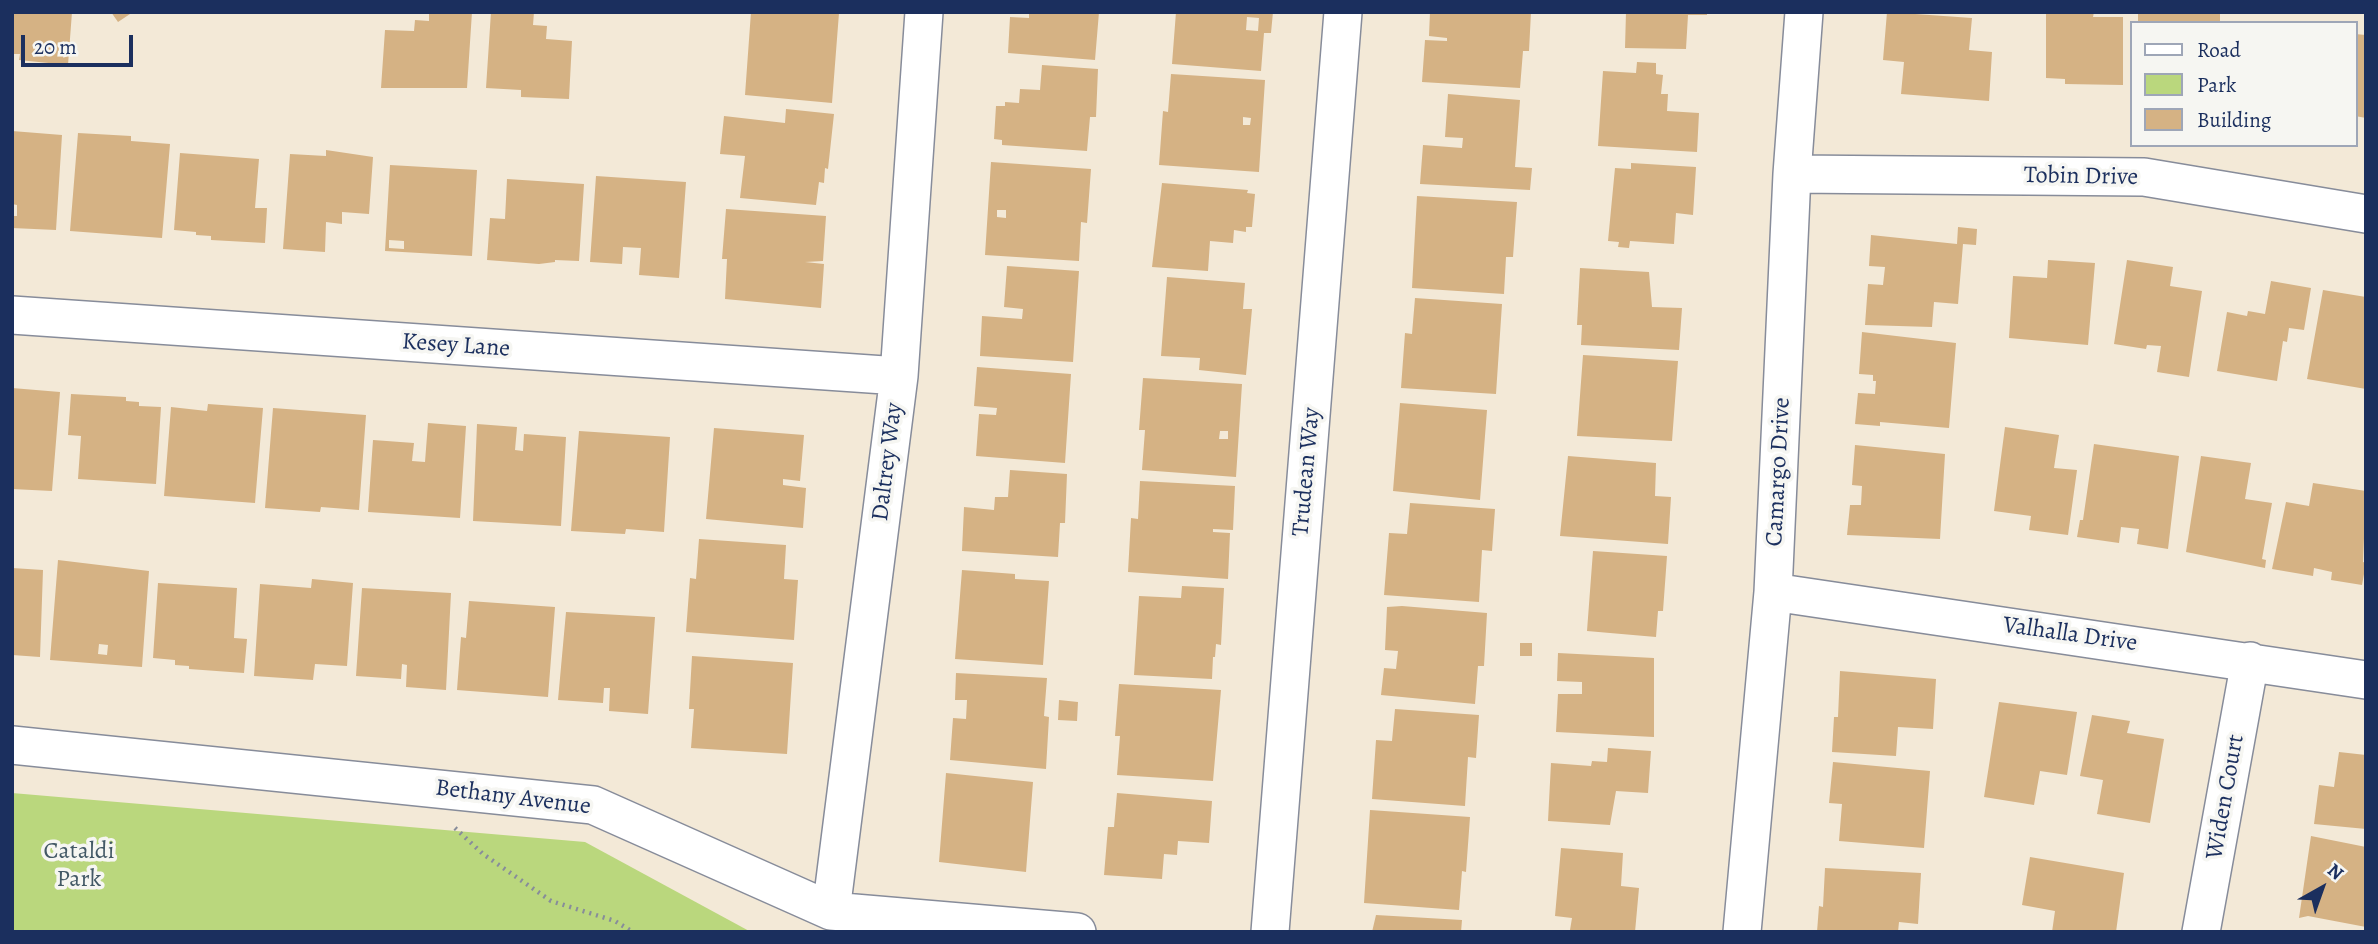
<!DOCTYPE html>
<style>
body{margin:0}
#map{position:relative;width:2378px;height:944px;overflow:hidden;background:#f3e9d7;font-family:Alegreya,serif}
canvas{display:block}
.frame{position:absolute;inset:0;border:14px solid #1b2f5e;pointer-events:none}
.legend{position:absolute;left:2130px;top:21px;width:228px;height:126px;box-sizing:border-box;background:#f6f6f2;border:2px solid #9ea6b7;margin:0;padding:9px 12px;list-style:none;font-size:21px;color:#1b2f5e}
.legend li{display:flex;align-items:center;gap:14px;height:35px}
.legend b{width:35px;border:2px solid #9ea6b7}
.north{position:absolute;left:2287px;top:853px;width:70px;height:70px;-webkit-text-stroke:5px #f6f6f2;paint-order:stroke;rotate:40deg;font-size:19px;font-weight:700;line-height:28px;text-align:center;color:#1b2f5e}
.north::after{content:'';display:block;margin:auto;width:24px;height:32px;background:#1b2f5e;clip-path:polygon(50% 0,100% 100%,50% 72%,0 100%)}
.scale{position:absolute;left:21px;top:35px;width:112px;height:32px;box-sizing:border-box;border:4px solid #1b2f5e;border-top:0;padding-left:9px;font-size:21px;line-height:24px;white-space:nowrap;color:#1b2f5e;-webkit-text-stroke:5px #f6f6f2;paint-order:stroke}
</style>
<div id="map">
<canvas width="2378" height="944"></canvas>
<div class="frame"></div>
<ul class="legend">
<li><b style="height:9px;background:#fff"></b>Road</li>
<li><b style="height:19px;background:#bad77d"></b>Park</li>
<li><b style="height:19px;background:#d5b284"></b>Building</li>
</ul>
<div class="north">N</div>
<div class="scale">20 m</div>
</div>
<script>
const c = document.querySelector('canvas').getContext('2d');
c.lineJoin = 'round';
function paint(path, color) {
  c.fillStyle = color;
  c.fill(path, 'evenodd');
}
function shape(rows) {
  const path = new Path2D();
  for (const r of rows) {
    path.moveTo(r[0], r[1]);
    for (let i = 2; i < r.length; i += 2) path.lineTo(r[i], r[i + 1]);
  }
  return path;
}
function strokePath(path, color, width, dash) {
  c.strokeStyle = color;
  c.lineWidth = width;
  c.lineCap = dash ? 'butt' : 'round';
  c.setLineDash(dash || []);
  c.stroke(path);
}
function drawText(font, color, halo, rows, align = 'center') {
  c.font = font + ' Alegreya,serif';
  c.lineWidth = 7;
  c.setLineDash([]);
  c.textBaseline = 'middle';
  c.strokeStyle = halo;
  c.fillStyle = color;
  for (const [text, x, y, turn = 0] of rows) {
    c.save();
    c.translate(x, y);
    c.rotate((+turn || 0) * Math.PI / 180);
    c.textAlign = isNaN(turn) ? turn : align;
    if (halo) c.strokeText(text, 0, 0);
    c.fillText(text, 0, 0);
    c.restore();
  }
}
paint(shape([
 [12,793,585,842,751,932,12,932]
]), '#bad77d');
paint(shape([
 [12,12,72,12,68,65,19,60,20,54,12,54],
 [111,12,133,12,118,22],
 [429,12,472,12,467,88,381,88,385,30,414,31,415,20,429,21],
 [491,12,534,12,533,25,547,26,546,39,572,41,569,99,521,97,521,90,486,88],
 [751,12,839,13,832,103,745,95],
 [1029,12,1099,12,1095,60,1008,53,1010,17,1029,18],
 [1176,12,1273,12,1271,33,1264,33,1261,71,1172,64],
 [1247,17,1259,18,1258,31,1246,30],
 [1430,12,1531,12,1529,51,1523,51,1520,88,1422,82,1425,40,1447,41,1447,38,1429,36],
 [1626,12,1707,12,1707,15,1688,15,1686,49,1625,48],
 [1887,12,1972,18,1969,50,1992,52,1989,101,1901,94,1904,62,1883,60],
 [2046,12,2094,12,2093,17,2123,17,2123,85,2065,84,2065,79,2046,78],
 [2138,12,2220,12,2220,23,2138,23],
 [2355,34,2366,35,2366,118,2355,116],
 [1637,62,1656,63,1656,74,1663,75,1661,94,1668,94,1667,111,1699,113,1697,152,1598,146,1603,71,1636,73],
 [1042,65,1098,69,1096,117,1090,117,1087,151,1002,145,1002,140,994,139,996,106,1005,106,1005,102,1019,103,1020,89,1040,90],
 [1171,74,1265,80,1259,172,1159,165,1163,111,1168,112],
 [1243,117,1251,118,1250,125,1243,125],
 [1448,94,1520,100,1515,167,1532,168,1530,190,1420,184,1423,145,1462,148,1463,138,1445,137],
 [786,109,834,114,828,169,825,168,824,183,819,182,816,205,740,198,745,156,720,154,724,116,785,123],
 [12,131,62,135,56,230,12,228,12,216,17,216,17,205,12,204],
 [78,133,131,136,131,141,170,144,162,238,70,231],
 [326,150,373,157,369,214,342,212,342,224,326,222,325,252,283,249,290,154,326,156],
 [180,153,259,159,255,208,267,208,265,243,211,240,211,236,196,235,196,232,174,230],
 [991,162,1091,169,1087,223,1081,222,1079,261,985,255],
 [997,210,1006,210,1006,218,997,217],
 [1631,163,1696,167,1693,215,1676,213,1674,244,1630,241,1629,248,1618,247,1619,242,1608,241,1615,168,1631,169],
 [390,165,477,170,472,256,385,251],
 [389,240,404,241,404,249,389,248],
 [596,176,686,182,679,278,639,275,641,248,623,247,622,264,590,262],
 [507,179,584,184,579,261,555,260,555,262,539,264,487,260,490,218,505,219],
 [1162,183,1248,190,1247,193,1255,194,1252,227,1246,227,1246,232,1234,230,1233,243,1210,241,1208,271,1152,267],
 [1417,196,1517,202,1513,257,1506,257,1504,294,1412,288],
 [726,209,826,216,823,261,805,262,824,264,821,308,725,299,727,259,722,259],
 [1958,227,1977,229,1976,245,1963,244,1958,304,1934,302,1932,327,1865,325,1868,284,1883,285,1885,267,1869,266,1871,235,1957,244],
 [2048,260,2095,263,2088,345,2009,338,2013,276,2047,278],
 [2127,260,2173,267,2170,286,2202,291,2189,377,2157,372,2161,346,2147,345,2146,349,2114,344],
 [1007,266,1079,271,1073,362,980,356,982,316,1022,319,1023,309,1004,307],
 [1580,268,1649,272,1652,307,1682,308,1679,350,1581,345,1582,325,1577,325],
 [1167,277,1245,283,1243,309,1252,309,1246,375,1199,370,1200,358,1161,356],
 [2271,281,2311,288,2304,330,2289,328,2287,342,2283,341,2277,381,2217,371,2227,312,2247,316,2248,311,2265,314],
 [2323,290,2366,297,2366,389,2307,379],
 [1415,298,1502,304,1496,394,1401,388,1405,333,1412,334],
 [1862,332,1956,343,1949,428,1880,422,1880,426,1855,424,1858,393,1875,394,1876,381,1873,381,1873,375,1859,374],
 [1583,355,1678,361,1672,441,1577,436],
 [977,367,1071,374,1065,463,976,456,979,414,996,415,997,408,974,406],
 [1143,378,1242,384,1236,477,1142,470,1145,430,1139,430],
 [1220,431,1228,431,1228,439,1219,439],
 [12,388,60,392,52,491,12,489],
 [71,394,126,397,126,401,139,402,139,406,161,407,156,484,78,479,81,436,68,435],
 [1400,403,1487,410,1480,500,1393,491],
 [208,404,263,408,255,503,164,496,171,407,207,411],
 [273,408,366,415,359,510,321,507,320,512,265,508],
 [428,423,466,426,460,518,368,512,373,440,414,443,412,461,425,462],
 [477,424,517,427,515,450,523,451,524,434,566,437,561,526,473,521],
 [2005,427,2059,435,2054,468,2077,470,2068,535,2029,530,2031,516,1994,511],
 [714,428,804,435,800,481,783,479,783,485,806,488,803,528,706,519],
 [579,431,670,437,664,532,626,529,625,534,571,531],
 [2094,444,2179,456,2168,549,2137,544,2139,529,2121,527,2119,543,2077,537,2080,520,2083,520],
 [1855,445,1945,454,1940,539,1847,535,1850,505,1861,505,1862,486,1852,485],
 [1568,456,1656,463,1655,496,1671,497,1668,544,1560,536],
 [2201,456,2251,463,2245,499,2272,503,2262,559,2266,560,2265,568,2186,552],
 [1010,470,1067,474,1065,523,1060,523,1058,557,962,551,964,507,994,510,995,497,1008,497],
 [1140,481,1235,486,1233,530,1213,529,1213,532,1230,533,1228,579,1128,572,1131,518,1138,519],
 [2313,483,2366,491,2363,562,2366,563,2362,585,2331,580,2332,572,2314,568,2313,576,2272,569,2286,502,2309,506],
 [1410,503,1495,509,1492,551,1482,550,1479,602,1384,595,1389,533,1407,534],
 [699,539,786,545,784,579,798,580,794,640,686,632,690,578,696,579],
 [1593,551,1667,556,1663,611,1658,611,1656,637,1587,631],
 [58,560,149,571,142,667,50,660],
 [99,644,108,645,107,655,98,654],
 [12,568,43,570,40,657,12,655],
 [962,570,1015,574,1015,579,1049,581,1043,665,955,659],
 [312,579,353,583,347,666,315,664,313,680,254,676,260,584,311,588],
 [158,583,237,588,234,638,247,639,244,673,189,669,189,666,175,665,175,660,153,658],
 [1182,586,1224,588,1221,645,1216,644,1215,657,1213,657,1212,679,1134,675,1139,596,1181,598],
 [362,588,451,593,446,690,406,687,407,665,402,664,401,679,356,676],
 [469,601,555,607,548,697,457,690,461,637,466,638],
 [1402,606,1487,613,1484,666,1478,666,1475,704,1381,695,1384,668,1396,669,1398,651,1385,650,1387,607],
 [566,612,655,617,648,714,609,711,610,688,604,688,603,703,558,700],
 [1520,643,1532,643,1532,656,1520,656],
 [1558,653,1654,658,1654,737,1556,732,1558,694,1582,694,1582,682,1557,681],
 [692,656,793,663,787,754,691,748,694,709,689,709],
 [1840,671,1936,679,1933,729,1898,727,1896,756,1832,752,1834,717,1838,717],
 [956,673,1047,678,1044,716,1049,717,1046,769,950,760,953,718,966,719,967,700,955,700],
 [1119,684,1221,690,1213,781,1117,775,1120,736,1115,736],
 [1059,700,1078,702,1077,721,1058,720],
 [1999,702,2077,712,2067,775,2040,771,2034,805,1984,797],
 [1395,709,1479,715,1476,758,1468,757,1465,806,1372,799,1376,740,1392,741],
 [2092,715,2130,721,2127,733,2164,739,2150,823,2097,814,2103,780,2080,776],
 [1608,748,1651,751,1648,793,1616,791,1610,825,1548,821,1551,763,1591,766,1592,761,1607,762],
 [2339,752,2366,755,2366,829,2314,824,2319,785,2334,787],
 [1833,762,1930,771,1924,848,1839,841,1842,804,1829,803],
 [946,773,1033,782,1026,872,939,862],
 [1117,793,1212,801,1209,843,1178,841,1177,855,1164,854,1162,879,1104,875,1108,827,1114,827],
 [1370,810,1470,817,1466,872,1462,871,1459,910,1364,903],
 [2311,836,2366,847,2366,927,2308,916,2299,918],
 [1561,848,1623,853,1621,886,1639,888,1635,932,1570,930,1572,918,1555,916],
 [2030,857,2124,873,2116,932,2052,932,2055,911,2022,905],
 [1825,868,1921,873,1918,924,1899,922,1898,932,1817,932,1819,906,1823,907],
 [1376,915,1462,920,1461,932,1372,932]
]), '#d5b284');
const minor = shape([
 [1792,174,2144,177,2366,214],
 [12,315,899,376],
 [1773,592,2366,680],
 [12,745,593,805,831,911,1077,932],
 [831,911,899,376,924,12],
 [1270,932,1343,12],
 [1742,932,1773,592,1792,174,1804,12],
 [2201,932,2250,661]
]);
strokePath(minor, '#878c9a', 40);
strokePath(shape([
 [455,828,483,854,551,901,615,921,633,932]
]), '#878c9a', 4.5, [2, 5]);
strokePath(minor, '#fff', 37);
drawText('24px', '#1b2f5e', '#f6f6f2', [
 ["Tobin Drive",2081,177,1],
 ["Kesey Lane",456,346,4],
 ["Daltrey Way",888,462,-83],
 ["Trudean Way",1307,472,-85],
 ["Camargo Drive",1779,472,-87],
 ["Valhalla Drive",2070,635,8],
 ["Widen Court",2226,797,-80],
 ["Bethany Avenue",513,798,7]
]);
drawText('24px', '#435966', '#f6f6f2', [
 ["Cataldi",79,852],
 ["Park",79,880]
]);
</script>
